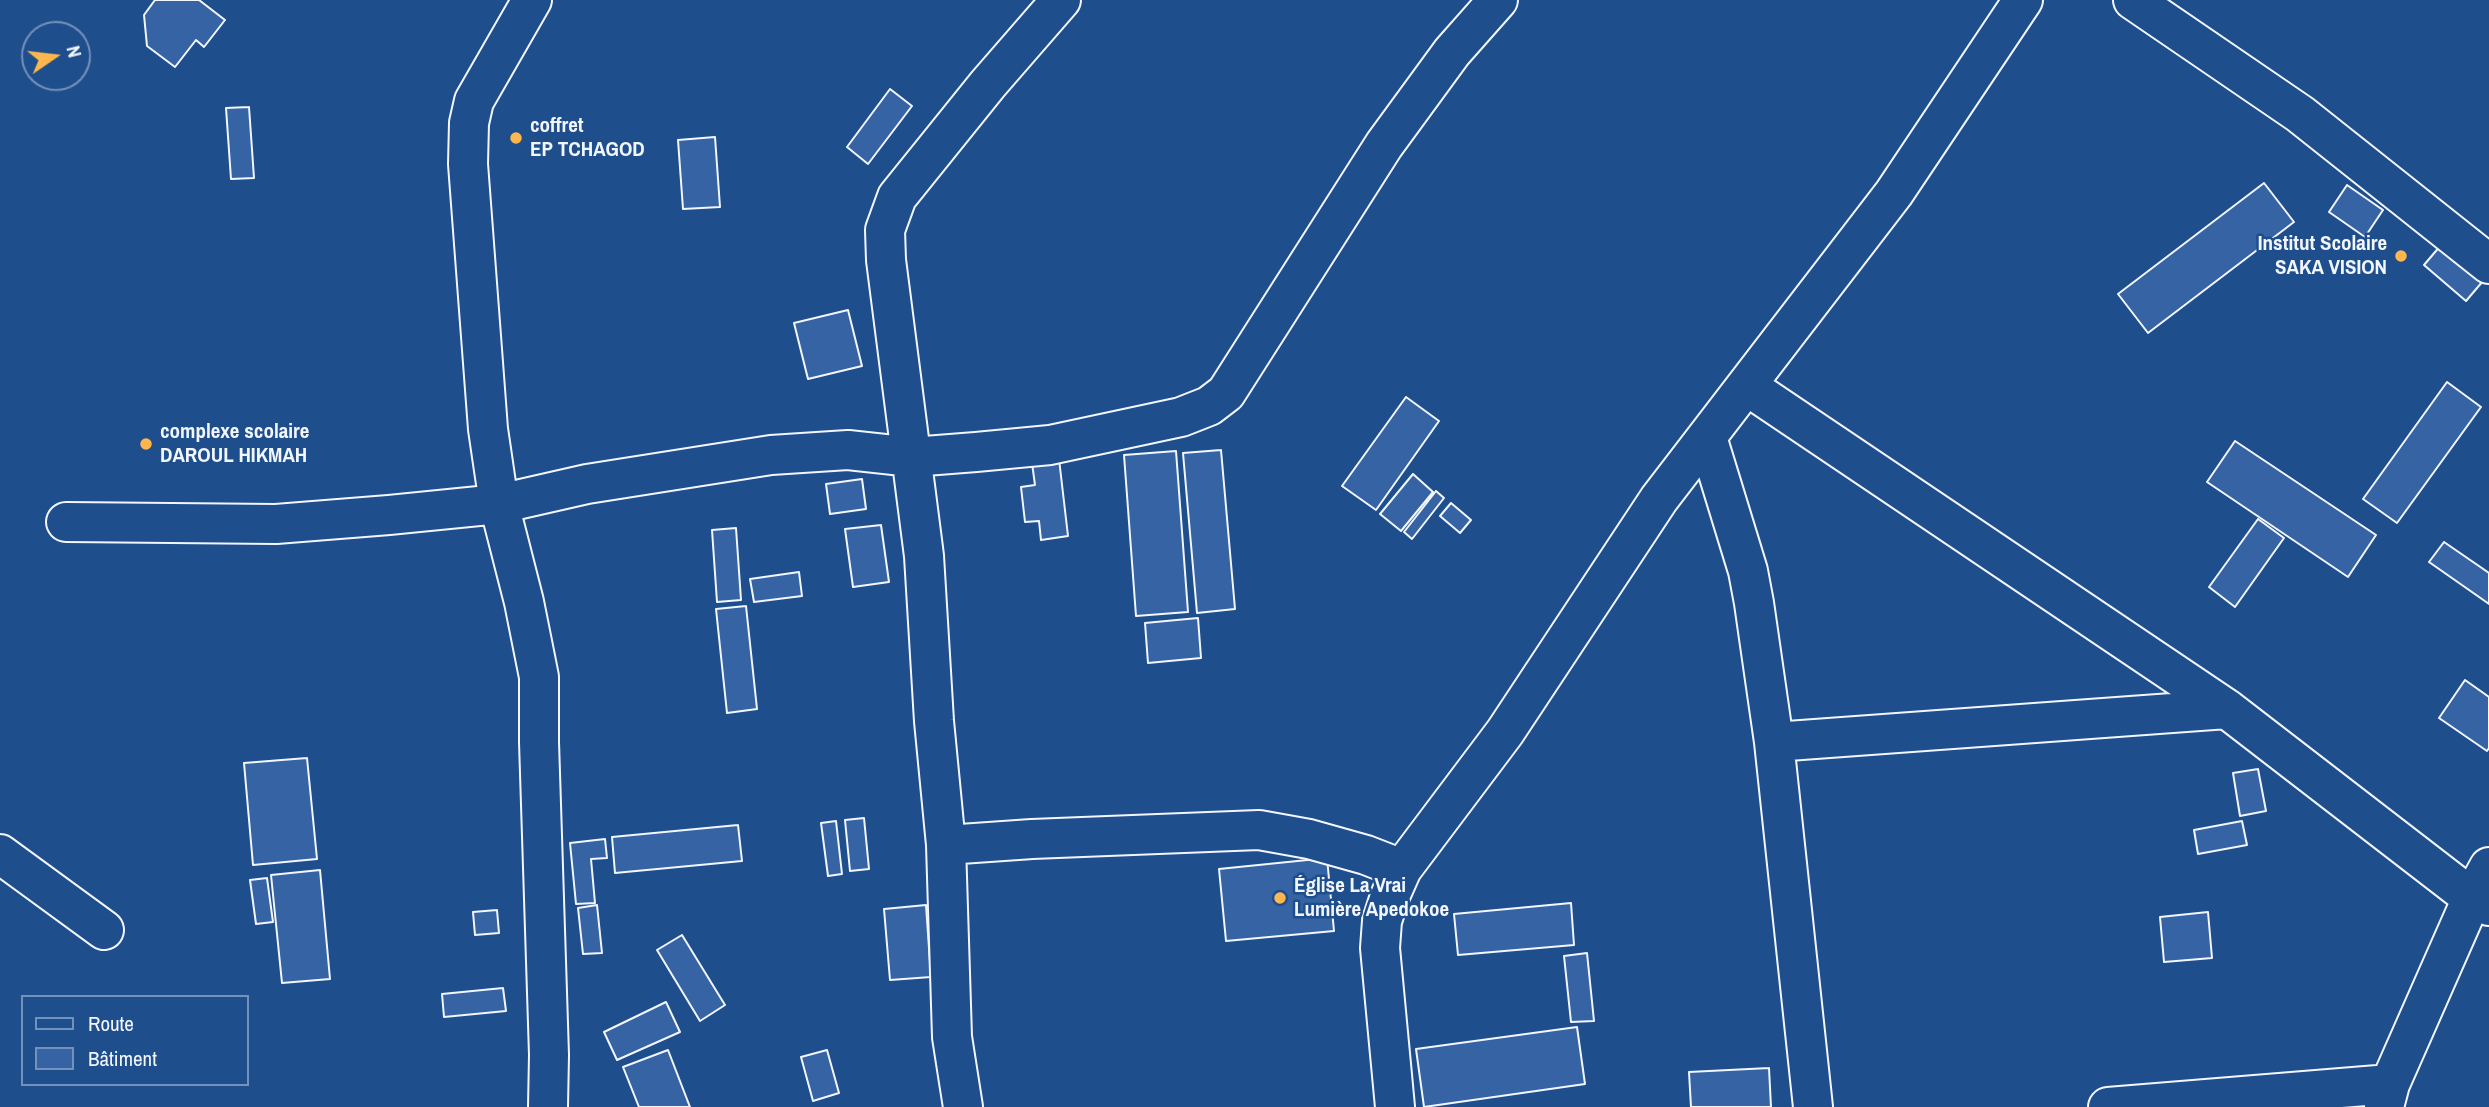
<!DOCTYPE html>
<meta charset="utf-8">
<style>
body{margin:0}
#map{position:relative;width:2489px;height:1107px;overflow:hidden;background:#1f4e8c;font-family:"Archivo Narrow",sans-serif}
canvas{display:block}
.legend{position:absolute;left:21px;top:995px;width:228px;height:91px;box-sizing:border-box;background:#1f4e8c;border:2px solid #7391ba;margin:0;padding:9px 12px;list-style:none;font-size:21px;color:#f2f6ff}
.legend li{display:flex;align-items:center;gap:14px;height:35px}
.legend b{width:35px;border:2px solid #7391ba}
.north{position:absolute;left:21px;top:21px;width:70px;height:70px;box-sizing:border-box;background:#1f4e8c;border:2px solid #7391ba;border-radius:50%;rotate:76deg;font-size:19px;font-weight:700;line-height:28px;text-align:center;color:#f2f6ff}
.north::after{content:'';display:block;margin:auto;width:24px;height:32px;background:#ffb74d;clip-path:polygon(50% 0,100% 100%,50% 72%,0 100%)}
</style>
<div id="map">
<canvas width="2489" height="1107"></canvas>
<ul class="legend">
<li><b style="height:9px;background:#1f4e8c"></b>Route</li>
<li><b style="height:19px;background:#3563a3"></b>Bâtiment</li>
</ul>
<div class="north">N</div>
</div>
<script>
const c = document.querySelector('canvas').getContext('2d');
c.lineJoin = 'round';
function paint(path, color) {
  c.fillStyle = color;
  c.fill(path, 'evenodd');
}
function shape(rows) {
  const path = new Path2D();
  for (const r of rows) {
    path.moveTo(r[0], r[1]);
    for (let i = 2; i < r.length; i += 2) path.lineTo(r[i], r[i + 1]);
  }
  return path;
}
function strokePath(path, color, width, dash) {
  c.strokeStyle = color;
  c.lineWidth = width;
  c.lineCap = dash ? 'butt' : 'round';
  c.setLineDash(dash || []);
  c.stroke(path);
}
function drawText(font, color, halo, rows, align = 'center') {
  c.font = font + ' "Archivo Narrow",sans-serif';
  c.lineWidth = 5;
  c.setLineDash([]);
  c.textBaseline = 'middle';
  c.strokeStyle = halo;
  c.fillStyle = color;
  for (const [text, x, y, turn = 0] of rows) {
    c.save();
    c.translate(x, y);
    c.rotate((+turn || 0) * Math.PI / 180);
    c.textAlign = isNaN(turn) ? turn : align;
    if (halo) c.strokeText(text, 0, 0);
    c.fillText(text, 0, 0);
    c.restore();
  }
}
const building = shape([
 [155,0,199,0,225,20,204,47,196,40,175,67,147,46,144,15,155,0],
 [890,89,912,106,868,164,847,147,890,89],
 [249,107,254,178,231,179,226,108,249,107],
 [715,137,720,207,683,209,678,140,715,137],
 [2264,183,2294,222,2148,333,2118,294,2264,183],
 [2347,185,2383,210,2365,237,2329,212,2347,185],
 [2441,245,2483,281,2466,301,2424,265,2441,245],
 [848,310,862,366,808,379,794,323,848,310],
 [2447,382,2481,407,2397,523,2363,499,2447,382],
 [1406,397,1439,421,1376,510,1342,486,1406,397],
 [2235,441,2376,535,2348,577,2207,482,2235,441],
 [1221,450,1235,609,1197,613,1183,453,1221,450],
 [1176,451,1188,612,1136,616,1124,455,1176,451],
 [1059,459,1068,536,1041,540,1039,521,1025,522,1021,487,1035,485,1032,463,1059,459],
 [1413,474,1433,492,1401,531,1380,514,1413,474],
 [862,479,866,509,830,514,826,484,862,479],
 [1436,491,1444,498,1412,539,1404,532,1436,491],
 [1451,503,1471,520,1460,533,1440,516,1451,503],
 [2258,519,2284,538,2235,607,2209,587,2258,519],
 [881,525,889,582,853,587,845,529,881,525],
 [736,528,741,600,717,602,712,530,736,528],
 [2444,542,2489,573,2489,604,2429,562,2444,542],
 [799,572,802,596,754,602,750,579,799,572],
 [746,606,757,709,727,713,716,609,746,606],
 [1198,618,1201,658,1148,663,1145,623,1198,618],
 [2465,680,2489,697,2489,748,2487,751,2439,718,2465,680],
 [307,758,317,859,253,865,244,763,307,758],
 [2258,769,2266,811,2240,816,2233,773,2258,769],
 [864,818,869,869,850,871,845,820,864,818],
 [836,821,842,874,828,876,821,823,836,821],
 [2242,821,2247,845,2198,854,2194,830,2242,821],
 [738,825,742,861,615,873,612,837,738,825],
 [605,839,607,858,591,859,595,903,576,904,570,843,605,839],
 [1327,858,1334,931,1226,941,1219,869,1327,858],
 [320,870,330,979,282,983,271,875,320,870],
 [267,878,273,922,256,924,250,880,267,878],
 [1571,903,1574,945,1458,955,1454,914,1571,903],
 [597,905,602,953,583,954,578,908,597,905],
 [926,905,931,977,890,980,884,909,926,905],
 [497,910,499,933,475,935,473,912,497,910],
 [2208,912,2212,958,2164,962,2160,917,2208,912],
 [682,935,725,1005,700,1021,657,950,682,935],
 [1587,953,1594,1021,1571,1022,1564,956,1587,953],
 [503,988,506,1011,444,1017,442,994,503,988],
 [666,1002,680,1032,617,1060,604,1032,666,1002],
 [1577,1027,1585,1084,1424,1107,1416,1049,1577,1027],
 [668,1050,690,1107,639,1107,623,1067,668,1050],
 [827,1050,839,1093,813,1101,801,1057,827,1050],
 [1769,1068,1771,1107,1691,1107,1689,1072,1769,1068]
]);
paint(building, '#3563a3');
strokePath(building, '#f2f6ff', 2);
const minor = shape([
 [532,0,474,101,469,123,468,164,488,429,499,504,524,602,539,677,539,742,549,1055,548,1107],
 [2133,0,2300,114,2489,264],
 [1747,386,2227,709,2472,898,2489,906],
 [1707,437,1748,571,1754,603,1774,742,1813,1107],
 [66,522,276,524,389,515,499,504,587,484,771,455,848,450,912,457,976,452,1050,445,1181,417,1209,406,1226,393,1384,145,1452,52,1498,0],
 [1774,742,2227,709],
 [946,845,1032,839,1259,830,1309,839,1366,855,1402,869],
 [0,854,104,930],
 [963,1107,952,1037,946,845,934,721,924,556,886,260,885,230,897,197,988,84,1061,0],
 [1395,1107,1380,948,1382,921,1390,896,1402,869,1505,732,1659,499,1894,193,2023,0],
 [2108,1107,2390,1084],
 [2384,1107,2390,1084,2472,898,2489,867]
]);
strokePath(minor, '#f2f6ff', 42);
strokePath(minor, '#1f4e8c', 38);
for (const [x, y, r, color] of [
 [516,138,7,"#ffb74d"],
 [2401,256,7,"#ffb74d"],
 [146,444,7,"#ffb74d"],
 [1280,898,7,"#ffb74d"]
]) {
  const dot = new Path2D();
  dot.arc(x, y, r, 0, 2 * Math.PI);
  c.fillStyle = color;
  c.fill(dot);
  strokePath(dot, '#1f4e8c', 2.5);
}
drawText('bold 21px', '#f2f6ff', '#1f4e8c', [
 ["coffret",530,126],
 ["EP TCHAGOD",530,150],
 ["Institut Scolaire",2387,244,"right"],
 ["SAKA VISION",2387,268,"right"],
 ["complexe scolaire",160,432],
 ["DAROUL HIKMAH",160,456],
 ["Église La Vrai",1294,886],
 ["Lumière Apedokoe",1294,910]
], 'left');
</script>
